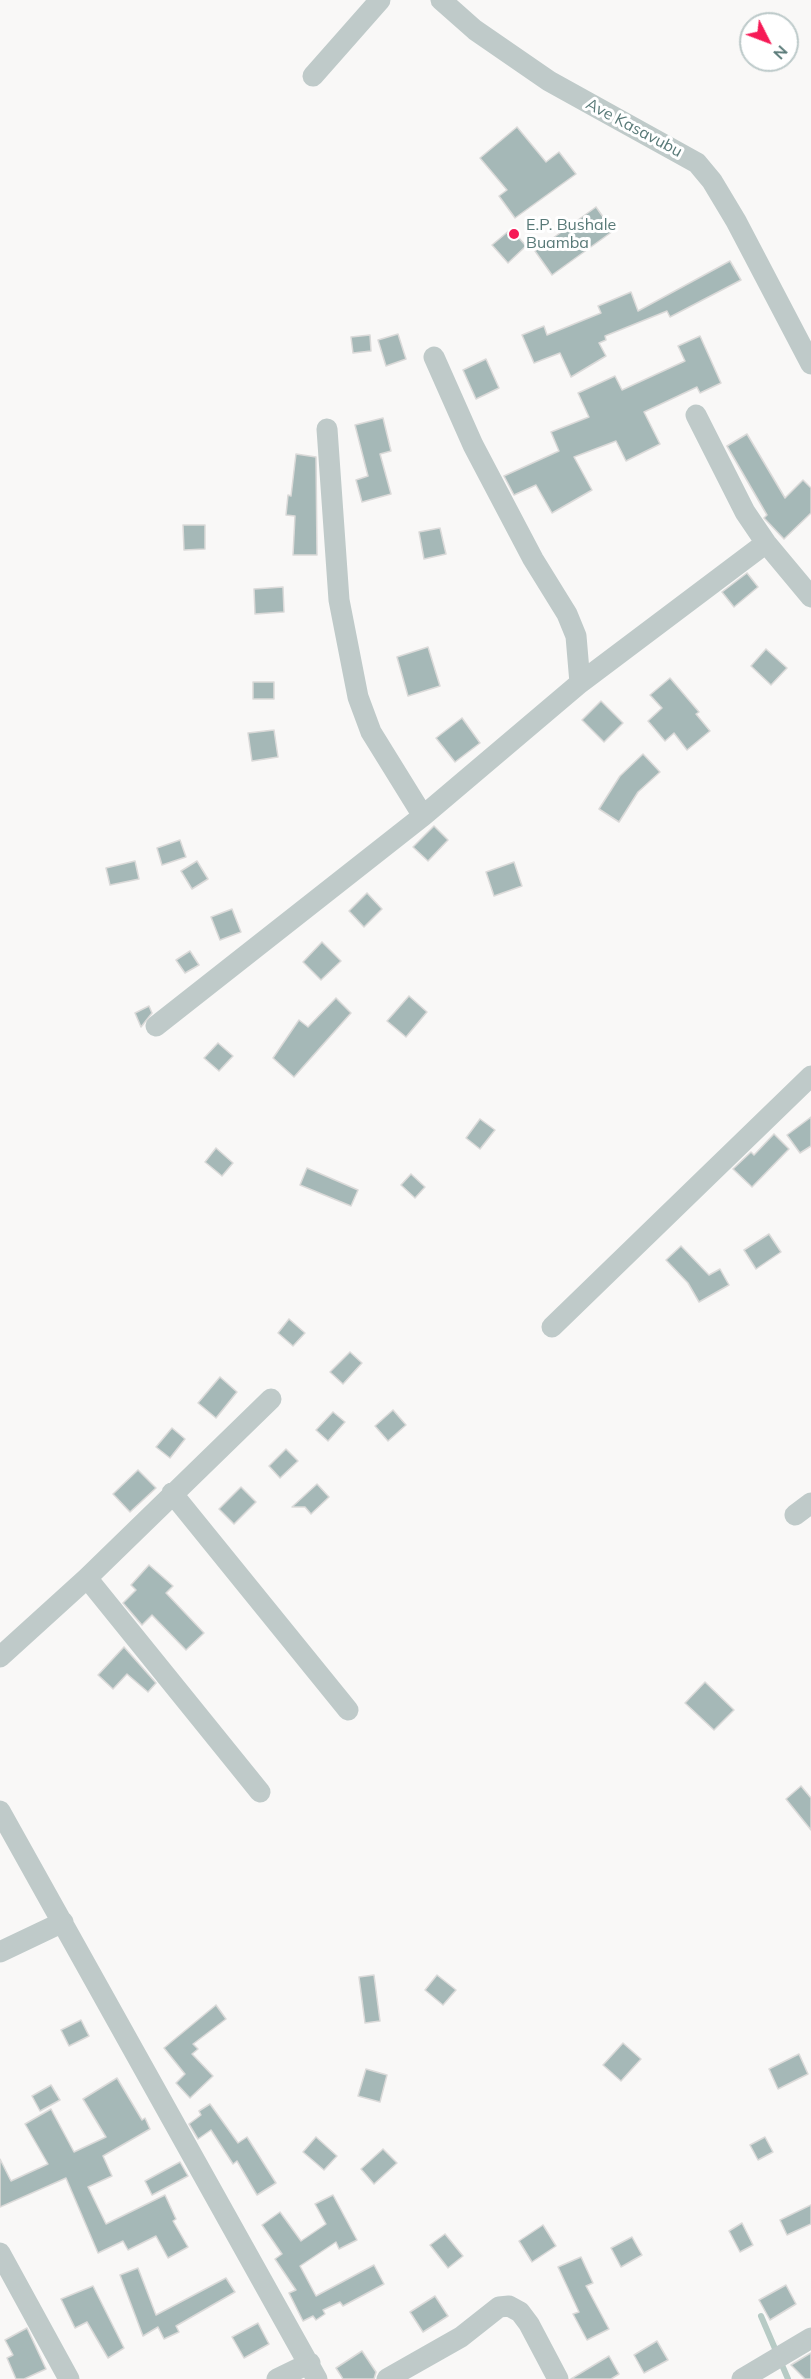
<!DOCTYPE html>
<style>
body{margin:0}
#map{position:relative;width:811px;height:2379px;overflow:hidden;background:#f9f8f7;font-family:Mulish,sans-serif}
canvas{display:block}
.north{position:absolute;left:739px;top:12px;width:60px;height:60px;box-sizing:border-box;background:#fff;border:2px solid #bcc9c9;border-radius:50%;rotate:132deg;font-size:16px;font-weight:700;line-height:24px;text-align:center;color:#587977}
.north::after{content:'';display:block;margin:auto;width:21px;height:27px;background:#f61a56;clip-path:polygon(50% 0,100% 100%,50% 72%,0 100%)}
</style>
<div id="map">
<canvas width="811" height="2379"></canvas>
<div class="north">N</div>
</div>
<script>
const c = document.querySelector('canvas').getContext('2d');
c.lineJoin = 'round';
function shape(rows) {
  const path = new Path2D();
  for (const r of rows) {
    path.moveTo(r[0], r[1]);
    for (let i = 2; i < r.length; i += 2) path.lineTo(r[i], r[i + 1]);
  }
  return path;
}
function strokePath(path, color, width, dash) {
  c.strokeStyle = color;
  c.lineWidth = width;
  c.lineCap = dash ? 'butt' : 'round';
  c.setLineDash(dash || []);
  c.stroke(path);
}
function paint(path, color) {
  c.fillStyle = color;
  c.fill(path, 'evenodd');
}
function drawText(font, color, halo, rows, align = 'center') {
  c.font = font + ' Mulish,sans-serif';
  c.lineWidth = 6;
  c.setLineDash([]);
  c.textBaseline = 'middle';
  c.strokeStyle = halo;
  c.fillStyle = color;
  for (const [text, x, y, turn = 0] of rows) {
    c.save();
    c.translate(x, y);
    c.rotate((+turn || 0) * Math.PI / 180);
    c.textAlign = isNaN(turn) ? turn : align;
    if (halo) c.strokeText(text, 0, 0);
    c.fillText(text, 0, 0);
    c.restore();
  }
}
strokePath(shape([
 [761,2316,788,2379]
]), '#b7cbc5', 6);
const building = shape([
 [517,127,546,162,559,152,576,174,515,218,499,196,507,190,480,158,517,127],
 [596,207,613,231,552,275,535,251,596,207],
 [511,229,526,246,508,263,492,245,511,229],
 [730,261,741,280,670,317,667,311,605,336,606,340,599,343,606,356,571,377,560,353,534,363,522,335,544,326,547,335,601,313,598,306,631,292,638,311,730,261],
 [398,334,406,359,386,366,378,340,398,334],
 [370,335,371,351,353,353,351,337,370,335],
 [700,336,721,383,700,393,697,387,644,412,660,444,626,461,616,441,574,457,592,490,552,513,536,485,514,495,504,476,559,451,551,432,589,417,578,393,615,376,622,390,685,361,678,346,700,336],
 [486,359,499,388,476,399,463,370,486,359],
 [383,418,391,451,380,454,391,494,362,502,356,480,368,476,355,425,383,418],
 [747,434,785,498,803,480,811,488,811,513,784,539,764,518,767,515,727,446,747,434],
 [296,454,316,457,317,555,293,555,295,516,286,515,288,495,291,496,296,454],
 [183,525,205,525,205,549,184,550,183,525],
 [440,528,446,554,424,559,419,532,440,528],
 [747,573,758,587,734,607,722,592,747,573],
 [283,587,284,612,255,614,254,589,283,587],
 [428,647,440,686,408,696,397,657,428,647],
 [766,649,787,668,771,685,751,666,766,649],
 [670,678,699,712,696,714,710,731,687,750,674,733,665,741,648,721,662,708,650,695,670,678],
 [253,682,274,682,274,699,253,699,253,682],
 [601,701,623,723,604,742,582,720,601,701],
 [462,718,480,743,455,762,436,738,462,718],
 [274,730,278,757,252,761,248,733,274,730],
 [643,754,660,772,638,792,619,822,599,809,620,776,643,754],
 [434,826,448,840,428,861,413,847,434,826],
 [180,840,186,857,162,865,157,848,180,840],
 [135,861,139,879,110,885,106,868,135,861],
 [197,861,208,879,192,889,181,871,197,861],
 [514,862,522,886,494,896,486,872,514,862],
 [367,893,382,909,364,927,349,911,367,893],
 [232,909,241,932,220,940,211,917,232,909],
 [322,942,341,961,321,980,303,962,322,942],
 [190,951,199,965,185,973,176,960,190,951],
 [409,996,427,1012,406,1037,387,1021,409,996],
 [336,998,351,1013,294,1077,273,1058,299,1020,308,1027,336,998],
 [149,1006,152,1013,141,1027,135,1013,149,1006],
 [218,1043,233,1056,219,1071,204,1058,218,1043],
 [811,1117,811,1146,800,1153,787,1135,811,1117],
 [480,1119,495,1130,480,1149,466,1138,480,1119],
 [774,1134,789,1149,752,1187,733,1169,751,1152,754,1155,774,1134],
 [216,1148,233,1163,222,1176,205,1162,216,1148],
 [307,1168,358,1190,351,1206,300,1185,307,1168],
 [411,1174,425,1187,415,1198,401,1185,411,1174],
 [769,1234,781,1252,756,1269,744,1250,769,1234],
 [681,1246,709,1275,720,1269,729,1285,699,1302,688,1283,666,1260,681,1246],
 [289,1319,305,1333,293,1346,278,1333,289,1319],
 [350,1352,362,1363,343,1384,330,1372,350,1352],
 [220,1377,237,1392,216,1418,198,1403,220,1377],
 [393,1410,406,1425,388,1441,375,1426,393,1410],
 [333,1412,345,1422,328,1441,316,1430,333,1412],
 [172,1428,185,1439,170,1458,156,1447,172,1428],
 [286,1449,298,1461,280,1478,269,1466,286,1449],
 [138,1470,156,1488,130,1512,113,1494,138,1470],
 [317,1484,329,1497,311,1514,305,1507,292,1507,317,1484],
 [241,1487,256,1502,234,1524,219,1509,241,1487],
 [149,1565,173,1586,166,1593,204,1633,186,1650,152,1615,142,1625,123,1603,136,1590,131,1585,149,1565],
 [124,1647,156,1683,148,1692,127,1674,113,1689,98,1675,124,1647],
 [705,1682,734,1710,714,1730,685,1703,705,1682],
 [801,1786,811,1798,811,1830,786,1799,801,1786],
 [374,1975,380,2021,365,2023,359,1977,374,1975],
 [437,1975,456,1990,443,2005,425,1990,437,1975],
 [216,2005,226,2019,193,2044,198,2049,192,2054,213,2076,190,2098,176,2083,185,2074,164,2048,216,2005],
 [81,2020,89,2036,69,2046,61,2030,81,2020],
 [623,2043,641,2059,621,2081,603,2065,623,2043],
 [799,2054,808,2074,778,2089,769,2069,799,2054],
 [366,2069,387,2075,380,2102,358,2096,366,2069],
 [117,2078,142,2120,145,2118,150,2129,103,2156,112,2176,88,2187,106,2224,165,2195,176,2219,173,2221,188,2247,168,2258,156,2236,128,2250,123,2241,98,2253,66,2178,0,2207,0,2159,11,2181,48,2164,25,2124,51,2109,74,2152,106,2137,83,2099,117,2078],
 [51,2085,60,2100,40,2111,32,2096,51,2085],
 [210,2104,238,2143,247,2137,276,2183,257,2195,237,2161,233,2164,211,2130,198,2139,189,2124,201,2115,199,2111,210,2104],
 [316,2137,337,2156,324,2170,303,2152,316,2137],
 [765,2137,773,2152,758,2160,750,2145,765,2137],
 [383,2149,397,2163,374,2184,361,2169,383,2149],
 [180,2162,188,2176,152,2195,145,2181,180,2162],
 [333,2195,357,2240,339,2249,336,2242,300,2266,316,2296,374,2265,384,2284,343,2306,340,2302,323,2310,325,2314,316,2320,313,2316,303,2321,289,2293,296,2290,275,2259,282,2254,262,2225,280,2212,301,2241,326,2224,315,2204,333,2195],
 [811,2205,811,2224,787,2235,780,2220,811,2205],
 [742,2223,753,2245,740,2252,729,2231,742,2223],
 [543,2225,556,2246,532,2262,519,2241,543,2225],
 [445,2234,463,2256,448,2268,430,2245,445,2234],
 [632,2237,642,2255,621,2267,611,2248,632,2237],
 [581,2257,593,2283,586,2286,609,2329,587,2340,573,2314,579,2312,558,2267,581,2257],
 [138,2268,156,2315,226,2278,235,2292,176,2326,179,2332,164,2339,158,2327,143,2336,120,2275,138,2268],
 [786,2285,796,2304,770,2320,759,2300,786,2285],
 [93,2286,124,2348,108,2358,87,2322,75,2328,61,2299,93,2286],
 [435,2296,448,2316,423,2332,410,2312,435,2296],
 [258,2323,269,2344,244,2358,232,2337,258,2323],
 [27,2328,46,2369,24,2379,16,2379,7,2358,13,2355,5,2340,27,2328],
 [657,2341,668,2360,644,2373,634,2355,657,2341],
 [362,2351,376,2372,374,2379,343,2379,336,2368,362,2351],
 [811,2353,811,2379,805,2379,791,2365,811,2353],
 [609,2356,619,2374,611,2379,571,2379,609,2356]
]);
paint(building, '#a5b8b7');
strokePath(building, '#dbdad9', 1.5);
strokePath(shape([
 [441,0,475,30,549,81,697,163,712,181,736,221,811,364],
 [313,76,380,0],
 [434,357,473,445,533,559,567,614,576,636,580,683],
 [696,415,745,512,766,543,811,597],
 [327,429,339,600,358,697,371,732,423,816],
 [156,1026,423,816,580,683,766,543],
 [552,1327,811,1076],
 [172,1493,348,1710],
 [795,1515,811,1503],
 [87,1578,260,1792],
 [0,1657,87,1578,271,1399],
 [0,1811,317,2379],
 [0,1952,63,1922],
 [0,2253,69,2379],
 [277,2379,310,2363],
 [387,2379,461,2337,499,2307,509,2306,520,2312,529,2324,558,2379],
 [742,2379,811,2338]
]), '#bfcac9', 21);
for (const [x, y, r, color] of [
 [514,234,6,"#f61a56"]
]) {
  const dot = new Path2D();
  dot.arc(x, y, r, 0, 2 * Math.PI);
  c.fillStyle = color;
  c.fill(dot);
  strokePath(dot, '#fff', 2);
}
drawText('16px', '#587977', '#fff', [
 ["Ave Kasavubu",634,128,28]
]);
drawText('16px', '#587977', '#fff', [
 ["E.P. Bushale",526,225],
 ["Buamba",526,243]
], 'left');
</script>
